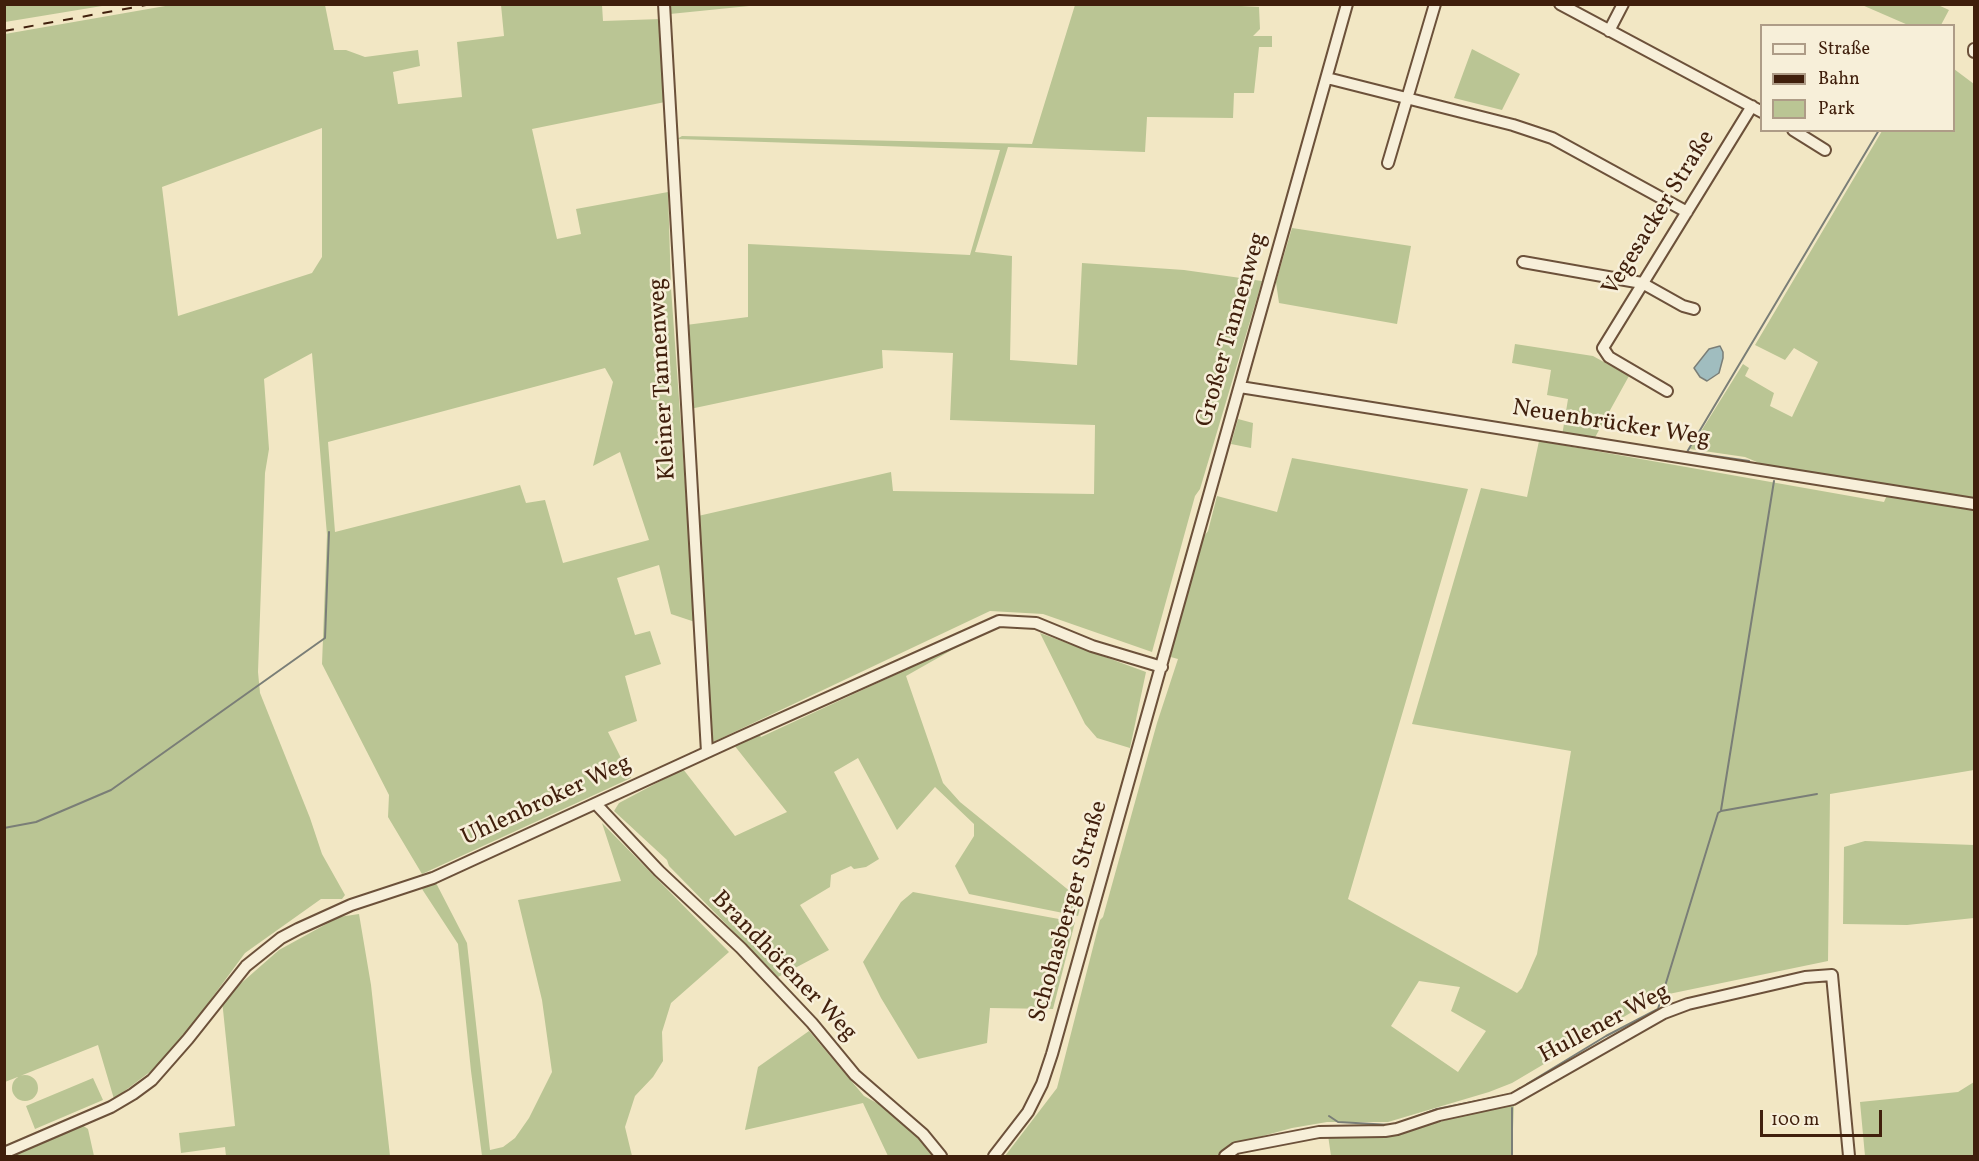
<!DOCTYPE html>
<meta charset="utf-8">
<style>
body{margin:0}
#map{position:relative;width:1979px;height:1161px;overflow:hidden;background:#f2e7c4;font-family:Vollkorn,serif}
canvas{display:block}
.frame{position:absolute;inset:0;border:6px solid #401f0c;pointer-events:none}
.legend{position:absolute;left:1760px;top:24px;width:195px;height:108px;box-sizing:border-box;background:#f7efd9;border:2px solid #ae9c87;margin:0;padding:8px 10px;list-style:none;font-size:18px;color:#401f0c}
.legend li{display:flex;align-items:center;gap:12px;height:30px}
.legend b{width:30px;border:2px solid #ae9c87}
.scale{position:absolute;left:1760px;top:1110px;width:122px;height:27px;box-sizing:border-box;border:3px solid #401f0c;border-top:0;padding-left:8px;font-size:18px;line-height:21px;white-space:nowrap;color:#401f0c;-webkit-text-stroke:4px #f7efd9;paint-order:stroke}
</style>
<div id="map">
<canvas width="1979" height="1161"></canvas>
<div class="frame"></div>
<ul class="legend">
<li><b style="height:8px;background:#f7efd9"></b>Straße</li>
<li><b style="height:8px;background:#401f0c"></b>Bahn</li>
<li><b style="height:16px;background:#bac594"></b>Park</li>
</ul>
<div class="scale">100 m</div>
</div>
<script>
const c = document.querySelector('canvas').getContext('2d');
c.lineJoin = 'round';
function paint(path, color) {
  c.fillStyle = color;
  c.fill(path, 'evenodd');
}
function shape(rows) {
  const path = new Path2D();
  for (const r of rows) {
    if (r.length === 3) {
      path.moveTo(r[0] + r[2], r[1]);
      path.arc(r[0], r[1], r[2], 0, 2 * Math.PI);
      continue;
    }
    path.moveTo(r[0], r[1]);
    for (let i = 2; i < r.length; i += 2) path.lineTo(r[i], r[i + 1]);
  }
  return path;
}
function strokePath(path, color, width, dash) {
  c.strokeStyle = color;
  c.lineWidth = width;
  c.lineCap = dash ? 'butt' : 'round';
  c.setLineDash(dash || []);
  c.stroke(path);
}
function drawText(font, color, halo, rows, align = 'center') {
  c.font = font + ' Vollkorn,serif';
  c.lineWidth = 5;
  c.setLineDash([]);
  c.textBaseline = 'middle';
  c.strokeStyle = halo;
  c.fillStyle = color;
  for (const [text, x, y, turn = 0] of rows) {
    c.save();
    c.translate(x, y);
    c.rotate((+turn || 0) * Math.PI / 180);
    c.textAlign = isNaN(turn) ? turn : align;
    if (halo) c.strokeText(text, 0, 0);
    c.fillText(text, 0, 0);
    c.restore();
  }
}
paint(shape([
 [5,4,108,4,108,5,5,22],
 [1240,4,1241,6,1259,7,1260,29,1253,36,1272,36,1272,47,1259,47,1254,93,1234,93,1233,118,1147,117,1145,152,1008,147,975,252,1012,256,1010,360,1077,365,1082,263,1184,270,1262,281,1200,489,1195,496,1152,652,1043,614,990,611,711,743,698,516,891,472,893,491,1094,494,1095,425,950,420,953,353,882,350,883,368,690,409,686,325,748,317,748,244,970,255,1000,150,677,139,682,136,1032,144,1075,5],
 [171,5,325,5,334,50,346,50,365,57,418,50,420,66,393,72,398,104,462,97,457,42,504,36,501,5,602,5,603,21,661,19,665,102,532,129,557,239,581,234,576,209,668,192,671,288,695,622,671,614,659,565,617,578,635,635,650,631,661,664,625,676,637,721,608,732,631,778,422,874,388,817,389,795,322,664,327,535,312,353,264,379,269,449,265,473,258,672,260,693,310,818,322,854,345,895,342,899,321,899,245,953,167,1059,114,1099,98,1045,5,1082,5,34],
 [322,128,322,257,312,273,178,316,162,187],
 [605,368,613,382,593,466,620,452,649,540,563,563,545,500,526,503,520,485,335,532,328,442],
 [671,5,759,5,670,14],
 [1862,5,1938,5,1949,10,1941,25,1908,25],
 [1472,49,1520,74,1502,110,1454,98],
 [1954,69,1974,84,1974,498,1764,465,1745,457,1690,449,1743,364,1749,368,1745,376,1774,393,1770,406,1792,417,1818,362,1794,348,1785,360,1755,345,1882,131,1954,130],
 [1292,228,1411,246,1397,324,1279,303,1276,282],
 [1515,344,1593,356,1629,376,1593,441,1562,436,1568,399,1547,395,1551,370,1512,363],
 [1238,419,1253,423,1251,448,1231,444],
 [1539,441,1884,502,1888,493,1974,507,1974,770,1830,794,1828,961,1659,996,1512,1083,1489,1092,1388,1122,1327,1122,1292,1128,1237,1143,1220,1156,1005,1156,1057,1088,1100,920,1103,917,1157,723,1178,659,1167,656,1202,539,1208,531,1217,496,1277,512,1292,458,1468,489,1348,899,1517,993,1522,988,1537,954,1571,751,1412,724,1481,488,1527,497],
 [1419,981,1460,987,1451,1011,1486,1031,1458,1072,1391,1026],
 [1040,633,1146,672,1130,748,1097,738,1085,724],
 [973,636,973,638,906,676,943,783,960,802,1082,901,1078,916,969,894,955,866,974,836,974,824,935,787,897,830,858,758,834,772,879,859,866,867,854,869,851,866,831,875,830,887,800,905,829,950,778,977,669,866,667,860,614,811,619,803,683,769,735,836,787,812,734,745,758,733,761,737,899,673,901,665],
 [602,823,729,952,671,1003,662,1032,663,1061,653,1077,635,1096,625,1127,632,1156,482,1156,471,1071,458,944,422,889,435,881,467,943,490,1150,503,1147,515,1138,529,1118,552,1072,542,1000,518,900,621,881],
 [1865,841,1974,845,1974,918,1907,925,1843,924,1844,847],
 [913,892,1075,922,1053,1009,990,1008,987,1043,918,1059,881,998,863,962,901,902],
 [359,914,371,985,390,1156,226,1156,225,1147,181,1153,179,1133,235,1126,222,1000,279,950,339,917],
 [809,1031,864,1096,897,1114,936,1156,888,1156,863,1103,745,1130,758,1067],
 [25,1088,13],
 [93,1078,103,1100,35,1129,26,1106],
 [1974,1082,1974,1156,1865,1156,1860,1102,1958,1092],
 [1514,1102,1512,1156,1331,1156,1328,1135,1394,1134],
 [82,1125,88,1129,94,1156,16,1156,15,1153]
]), '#bac594');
const water = shape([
 [1720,346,1723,352,1723,358,1719,373,1707,381,1700,377,1694,368,1709,349,1720,346]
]);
paint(water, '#a0bdbf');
strokePath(water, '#7a7e77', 1.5);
strokePath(shape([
 [1749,461,1687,452,1879,130],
 [1721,810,1774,481],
 [4,828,36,822,111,790,325,638,329,532],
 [1527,1084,1606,1036,1658,1009,1718,813,1721,811,1817,794],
 [1512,1108,1512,1156],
 [1329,1116,1338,1122,1391,1125],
 [1405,1121,1437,1109,1512,1094,1520,1088]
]), '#7a7e77', 2);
const minor = shape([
 [664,4,707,752],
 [1560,4,1762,112],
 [1609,31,1623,4],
 [1974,52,1974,49],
 [1327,78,1513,125,1552,138,1687,212],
 [1793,130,1825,150],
 [1388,163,1435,4],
 [1523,262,1642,283,1683,306,1694,309],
 [1240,387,1974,504],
 [1667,391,1609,357,1603,348,1752,106],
 [596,804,659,871,741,948,812,1023,855,1075,923,1134,941,1156],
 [4,1153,111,1107,133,1094,152,1080,188,1039,246,966,281,938,298,929,351,905,433,878,738,738,999,621,1036,623,1092,646,1162,667],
 [994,1156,1028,1112,1042,1084,1052,1054,1347,4],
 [1225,1156,1236,1148,1319,1132,1385,1131,1397,1129,1439,1115,1513,1099,1664,1013,1688,1004,1805,977,1832,975,1849,1156]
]);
strokePath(minor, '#6c513a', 14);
strokePath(minor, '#f7efd9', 10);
strokePath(shape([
 [4,31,152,4]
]), '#401f0c', 2, [10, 10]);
drawText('24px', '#401f0c', '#f7efd9', [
 ["Vegesacker Straße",1660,214,-58],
 ["Großer Tannenweg",1233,330,-74],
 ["Kleiner Tannenweg",664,379,-93],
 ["Neuenbrücker Weg",1611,425,9],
 ["Uhlenbroker Weg",547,802,-25],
 ["Schohasberger Straße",1070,912,-74],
 ["Brandhöfener Weg",783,967,46],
 ["Hullener Weg",1605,1025,-28]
]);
</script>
